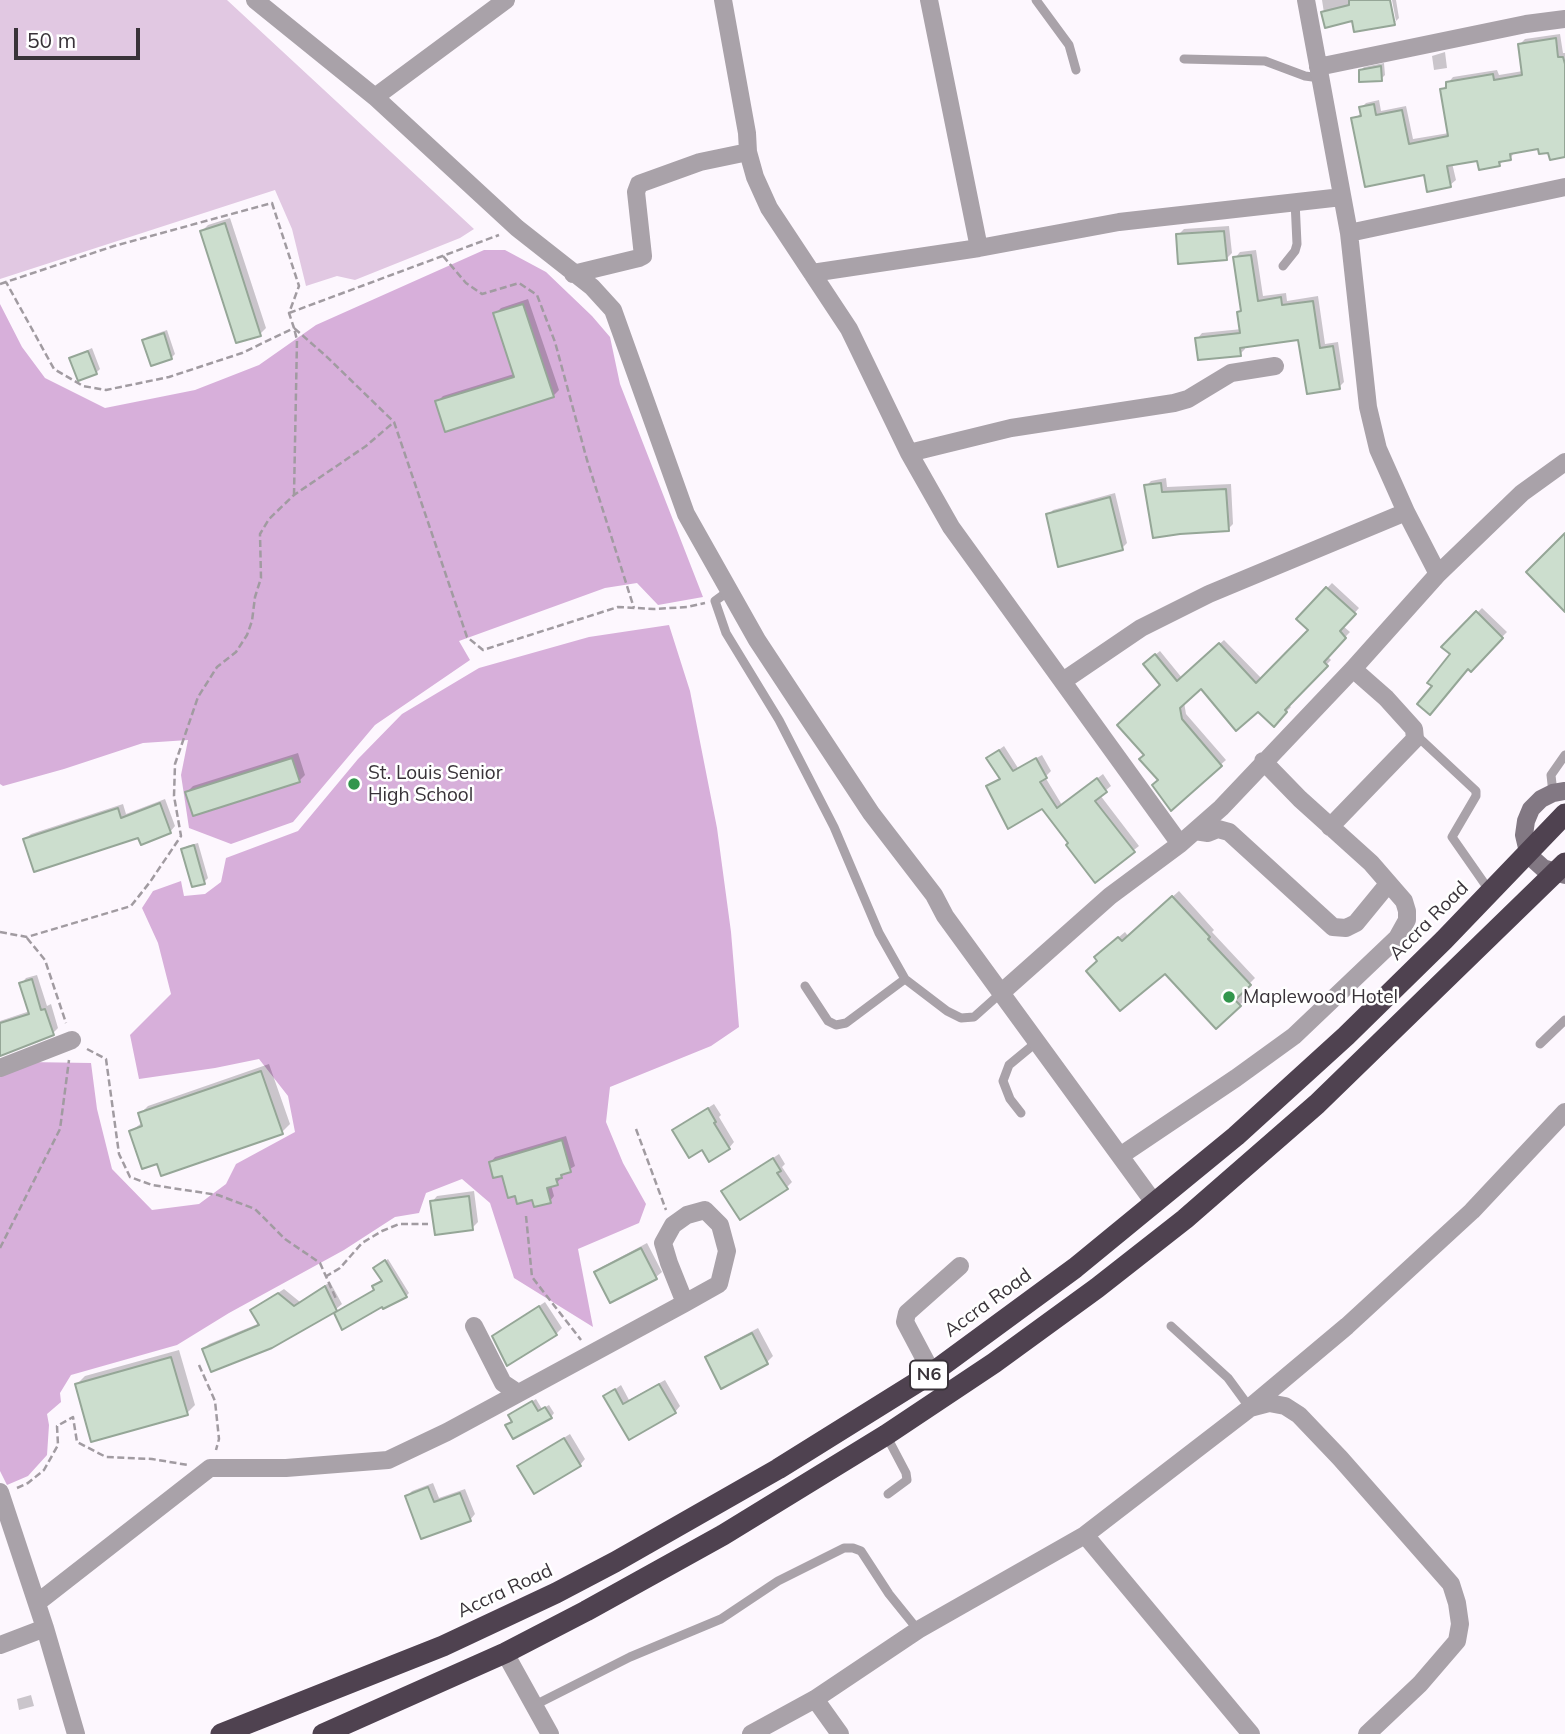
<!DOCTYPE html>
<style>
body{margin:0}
#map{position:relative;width:1565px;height:1734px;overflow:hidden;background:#fdf7fe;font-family:Mulish,sans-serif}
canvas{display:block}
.scale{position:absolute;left:14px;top:28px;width:126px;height:32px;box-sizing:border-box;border:4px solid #393339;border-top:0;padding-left:9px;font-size:21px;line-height:24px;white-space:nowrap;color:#393339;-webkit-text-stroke:5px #fff;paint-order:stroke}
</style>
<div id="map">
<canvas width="1565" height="1734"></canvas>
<div class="scale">50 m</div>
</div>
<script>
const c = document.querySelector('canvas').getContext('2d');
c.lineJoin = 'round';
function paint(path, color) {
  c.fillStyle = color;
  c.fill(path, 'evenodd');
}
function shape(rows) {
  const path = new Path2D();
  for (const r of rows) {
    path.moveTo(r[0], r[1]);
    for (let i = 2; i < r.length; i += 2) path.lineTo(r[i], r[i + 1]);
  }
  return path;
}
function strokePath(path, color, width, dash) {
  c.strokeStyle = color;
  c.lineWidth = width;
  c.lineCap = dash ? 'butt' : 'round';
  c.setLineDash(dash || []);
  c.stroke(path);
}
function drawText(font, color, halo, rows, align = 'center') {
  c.font = font + ' Mulish,sans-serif';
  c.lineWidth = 5;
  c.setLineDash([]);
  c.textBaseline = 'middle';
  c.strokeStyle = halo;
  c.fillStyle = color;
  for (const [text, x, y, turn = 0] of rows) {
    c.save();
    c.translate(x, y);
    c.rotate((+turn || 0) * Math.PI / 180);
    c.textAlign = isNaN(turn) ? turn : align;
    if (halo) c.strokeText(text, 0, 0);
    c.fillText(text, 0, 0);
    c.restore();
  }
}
paint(shape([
 [0,0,227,0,474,229,460,238,355,280,337,276,306,286,292,229,275,190,0,279]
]), '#e1c8e2');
paint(shape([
 [484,250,505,250,546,272,592,316,610,337,620,384,703,597,658,605,637,583,605,588,459,641,470,660,375,725,293,822,231,844,189,828,181,775,188,740,143,743,64,769,3,786,0,784,0,304,22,347,45,378,105,408,195,390,259,365,316,325],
 [669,625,690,691,717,828,731,932,739,1027,711,1046,610,1087,606,1122,623,1163,646,1204,639,1223,578,1249,593,1327,514,1278,490,1203,462,1179,426,1193,419,1213,395,1217,344,1250,229,1313,177,1345,71,1375,60,1393,61,1402,47,1414,49,1425,47,1455,28,1476,7,1485,0,1471,0,1073,28,1062,91,1063,97,1109,112,1169,152,1210,199,1204,226,1184,236,1164,295,1132,288,1096,259,1059,215,1068,139,1079,130,1035,171,994,158,943,142,908,153,891,181,881,184,896,205,894,221,882,226,858,298,831,358,759,402,714,479,668,589,637]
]), '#d7afda');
paint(shape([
 [1322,0,1389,0,1392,21,1396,21,1394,23,1354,19,1326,26],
 [1392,0,1396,0,1399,18,1396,21],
 [1560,34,1563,53,1565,53,1565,155,1540,147,1515,151,1510,159,1504,160,1499,165,1479,159,1452,163,1456,180,1450,185,1425,173,1353,119,1362,113,1361,108,1366,103,1379,100,1381,111,1406,106,1413,139,1449,133,1442,90,1453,77,1497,70,1499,75,1523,71,1520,44,1525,39],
 [1445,52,1447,68,1434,70,1432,56],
 [1384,63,1385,75,1381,79,1360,71,1364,67],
 [230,218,266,328,260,334,202,231,208,225],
 [1229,226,1232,253,1226,259,1178,235,1184,229],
 [1256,250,1263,296,1286,293,1287,301,1318,296,1325,344,1338,342,1344,382,1339,387,1300,338,1245,345,1245,349,1240,354,1197,339,1202,333,1242,329,1239,312,1243,309,1235,258,1240,252],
 [528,299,559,390,553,396,437,402,443,396,514,374,495,314,501,308],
 [167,330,175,354,172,357,152,364,144,340,147,337],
 [92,348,100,369,96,373,71,358],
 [1166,478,1167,487,1231,484,1233,524,1228,529,1146,486,1151,481],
 [1115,493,1127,543,1122,548,1048,515,1053,510],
 [1332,583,1359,608,1343,626,1350,632,1327,656,1331,660,1288,704,1291,707,1274,724,1258,710,1201,687,1184,702,1186,714,1226,760,1189,792,1160,779,1146,754,1162,685,1150,659,1160,651,1182,678,1224,640,1262,679,1310,630,1298,619],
 [1482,608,1507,632,1470,669,1444,646],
 [1004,746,1018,768,1042,755,1051,771,1045,777,1062,805,1103,774,1111,786,1100,795,1139,846,1096,880,1042,806,988,787,1001,778,988,758],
 [298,753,305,775,299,781,187,792,193,786],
 [165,799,175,826,170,832,139,836,25,839,31,834,123,804,126,814],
 [198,843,208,878,204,882,193,885,183,849,187,846],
 [1179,891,1214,930,1212,932,1255,978,1240,993,1246,999,1216,1027,1165,972,1099,961,1102,951,1125,932,1128,936],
 [37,975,47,1006,51,1004,58,1028,53,1033,0,1055,0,1021,30,1011,21,984,26,978],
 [269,1064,290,1124,282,1132,158,1162,131,1131,143,1122,140,1114,148,1106],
 [714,1104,721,1115,719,1117,734,1142,729,1148,702,1147,674,1130],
 [566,1136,575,1166,565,1172,557,1183,551,1185,554,1196,550,1201,516,1193,503,1174,491,1162,495,1157],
 [779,1154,785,1164,782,1167,792,1182,786,1188,724,1191],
 [474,1191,478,1222,472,1228,432,1202,437,1196],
 [647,1243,662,1272,656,1277,611,1301,596,1272,602,1267],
 [388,1259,409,1293,406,1296,375,1290,374,1287,384,1280,379,1265],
 [330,1282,342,1304,336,1309,271,1346,204,1349,209,1344,260,1323,252,1310,284,1289,300,1302],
 [545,1302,562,1328,556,1334,494,1336],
 [758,1328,773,1356,767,1362,722,1386,707,1358,713,1352],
 [179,1350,195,1405,187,1413,77,1384,85,1376],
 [665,1380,680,1406,675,1412,629,1438,606,1396,621,1385,629,1400],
 [536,1399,542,1409,549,1405,554,1413,551,1417,507,1426,514,1421,514,1412],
 [570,1434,585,1459,580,1465,519,1466],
 [433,1483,439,1498,465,1489,475,1514,470,1520,407,1496,412,1491],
 [31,1695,34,1706,19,1710,17,1699]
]), '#0003');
const building = shape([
 [1349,0,1390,0,1395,25,1354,32,1352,21,1325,28,1321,12,1349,5,1349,0],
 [1556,38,1558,57,1563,57,1565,64,1565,157,1550,160,1548,153,1539,154,1538,149,1510,154,1511,160,1499,162,1500,166,1479,170,1477,161,1447,166,1451,187,1427,192,1424,175,1365,187,1351,118,1361,116,1359,107,1374,104,1376,115,1402,110,1409,144,1448,136,1440,89,1446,88,1446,82,1493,74,1494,80,1522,75,1518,44,1556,38],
 [1381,66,1382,81,1359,82,1359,70,1381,66],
 [225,223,261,336,236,343,200,231,225,223],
 [1224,231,1227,260,1178,264,1176,234,1224,231],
 [1251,255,1258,301,1281,297,1282,305,1313,301,1320,348,1333,346,1340,389,1307,394,1298,340,1240,348,1241,356,1198,360,1195,338,1240,333,1237,312,1241,311,1233,257,1251,255],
 [523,304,554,397,445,432,435,401,514,377,493,313,523,304],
 [164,333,172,359,151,366,142,340,164,333],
 [88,351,97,374,78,381,69,358,88,351],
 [1161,483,1162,492,1226,489,1229,531,1180,534,1153,538,1144,485,1161,483],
 [1110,497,1123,550,1058,567,1046,514,1110,497],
 [1565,533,1565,612,1526,572,1565,533],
 [1326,587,1356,614,1340,631,1346,638,1324,662,1328,666,1285,710,1287,712,1274,727,1258,712,1236,731,1201,689,1180,708,1182,719,1222,766,1171,811,1152,785,1158,780,1139,759,1144,755,1117,725,1160,685,1143,664,1155,654,1177,681,1219,643,1256,683,1308,630,1296,619,1326,587],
 [1476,611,1503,638,1471,672,1468,669,1430,715,1417,704,1432,686,1427,683,1450,654,1441,647,1476,611],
 [999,750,1013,771,1036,758,1047,778,1040,782,1057,808,1097,778,1107,792,1095,801,1135,852,1095,883,1066,845,1068,843,1042,809,1008,829,986,786,1000,779,986,758,999,750],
 [292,758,300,782,193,816,185,792,292,758],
 [160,803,171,833,141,845,138,838,34,872,23,839,118,808,121,818,160,803],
 [194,845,205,884,192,887,181,849,194,845],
 [1172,896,1210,937,1208,939,1251,985,1235,1000,1241,1006,1216,1029,1165,974,1120,1011,1086,971,1097,961,1094,957,1118,937,1122,941,1172,896],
 [32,979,41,1010,45,1009,54,1035,0,1056,0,1023,29,1014,19,983,32,979],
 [261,1071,283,1134,161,1176,157,1164,142,1169,129,1131,142,1126,138,1113,261,1071],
 [708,1108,716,1122,714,1123,730,1149,709,1162,702,1150,689,1158,672,1130,708,1108],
 [562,1140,571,1172,561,1175,562,1178,556,1179,558,1185,547,1188,551,1203,534,1207,532,1200,517,1204,515,1196,508,1198,502,1176,493,1178,489,1162,562,1140],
 [773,1158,781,1171,777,1173,788,1189,740,1220,721,1191,773,1158],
 [469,1196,473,1230,435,1235,430,1201,469,1196],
 [641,1248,657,1279,610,1303,594,1272,641,1248],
 [385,1260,407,1297,383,1309,382,1307,342,1330,334,1313,374,1290,372,1286,382,1281,373,1268,385,1260],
 [325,1286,337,1311,272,1348,211,1372,202,1349,259,1325,250,1310,278,1293,294,1306,325,1286],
 [539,1306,557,1335,507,1366,492,1336,539,1306],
 [752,1333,768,1364,721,1389,705,1357,752,1333],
 [171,1357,188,1415,91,1442,75,1384,171,1357],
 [659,1384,676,1413,629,1440,603,1396,615,1389,623,1404,659,1384],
 [532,1401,538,1411,545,1407,552,1418,513,1439,505,1425,512,1422,508,1415,532,1401],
 [564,1438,581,1466,534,1494,517,1466,564,1438],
 [428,1487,434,1502,460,1493,471,1521,421,1539,405,1496,428,1487]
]);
paint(building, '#ccdece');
strokePath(building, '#95a697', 2);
strokePath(shape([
 [443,256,466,283,482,294,519,283,537,295,555,342,587,460,634,608],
 [0,284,114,246,272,203,299,286,289,313,294,328,242,353,169,377,106,390,83,386,54,369,6,282],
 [289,313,499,235],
 [294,495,297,340,294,328,326,356,394,422,467,637,483,650,618,607,654,609,687,607,705,603],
 [0,932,27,937,131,906,150,882,181,836,174,796,175,764,198,697,217,667,236,652,247,635,252,621,255,597,261,578,260,534,269,519,294,495,366,446,394,422],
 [27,938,45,960,66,1023],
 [87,1049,106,1059,119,1154,130,1177,152,1185,218,1195,255,1209,285,1239,320,1263,337,1301],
 [636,1129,666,1210],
 [526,1216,532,1277,581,1340],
 [0,1248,60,1129,69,1060],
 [325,1277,340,1268,362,1243,382,1231,399,1224,428,1224],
 [199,1365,215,1401,219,1439,216,1450],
 [17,1488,28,1483,44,1470,58,1445,57,1426,73,1417,77,1442,106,1457,152,1459,188,1465]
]), '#a19ba1', 2.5, [7, 3.5]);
strokePath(shape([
 [1036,0,1069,45,1076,70],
 [1184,59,1265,61,1305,76,1320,78],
 [1283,266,1295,251,1297,244,1295,201],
 [730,590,715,601,726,633,779,720,834,827,879,933,905,979,947,1011,961,1018,974,1017,1002,992],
 [1416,735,1476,791,1476,796,1452,837,1489,890],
 [1553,793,1551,775,1565,755],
 [805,986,828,1021,836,1025,846,1023,905,979],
 [1540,1044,1565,1020],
 [1021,1113,1010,1099,1003,1081,1009,1065,1038,1041],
 [1171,1326,1228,1378,1250,1408],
 [886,1435,906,1473,907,1480,888,1494],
 [533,1706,630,1657,721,1619,778,1581,844,1548,853,1548,861,1551,889,1594,918,1630]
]), '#a9a2a9', 9);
strokePath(shape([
 [255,0,375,97,517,228,592,287,613,310,686,514,757,640,871,813,934,895,945,916,1155,1204],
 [723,0,747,133,748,152,755,177,769,208,849,329,909,453,951,527,1180,844],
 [929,0,979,248],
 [1306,0,1349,233,1368,407,1378,449,1406,512,1438,574],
 [1318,67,1526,24,1565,19],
 [375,97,506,0],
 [1349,233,1565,187],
 [812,273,979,248,1119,222,1342,197],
 [573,274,639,258,643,256,636,192,639,184,700,162,748,152],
 [909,453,1011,428,1174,403,1188,399,1231,373,1275,366],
 [1063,681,1141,628,1209,594,1406,512],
 [1330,827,1415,739,1414,729,1386,698,1353,669],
 [1195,831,1208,833,1218,829,1229,832,1333,927,1346,928,1356,923,1388,884],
 [1002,992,1110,896,1180,844,1221,808,1353,669,1438,574,1522,493,1565,462],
 [0,1068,72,1040],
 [1120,1156,1236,1078,1294,1036,1397,938,1407,920,1407,911,1404,901,1371,863,1300,799,1263,761],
 [474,1326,503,1383,518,1393],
 [932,1373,905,1322,907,1313,960,1266],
 [1254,1404,1347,1326,1472,1211,1565,1112],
 [0,1492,45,1628,76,1734],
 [1085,1535,1251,1734],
 [37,1603,210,1468,286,1468,388,1460,447,1432,685,1303,719,1284,727,1251,720,1225,705,1210,687,1215,673,1225,663,1243,669,1263,685,1303],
 [0,1645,45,1628],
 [505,1653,550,1734],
 [815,1699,840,1734],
 [751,1734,815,1699,918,1630,1085,1535,1250,1408,1269,1403,1285,1406,1299,1415,1340,1458,1451,1584,1457,1603,1460,1624,1457,1641,1420,1684,1367,1734]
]), '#a9a2a9', 18);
strokePath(shape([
 [1565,791,1553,793,1541,799,1531,809,1526,821,1524,835,1528,852,1533,859,1543,868,1565,875]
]), '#827883', 18);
strokePath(shape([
 [221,1734,443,1646,556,1593,615,1562,778,1469,932,1373,1075,1268,1236,1136,1346,1036,1444,940,1565,814],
 [323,1734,505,1653,586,1611,723,1535,886,1435,994,1363,1097,1288,1185,1219,1317,1104,1565,863]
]), '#4f4250', 21);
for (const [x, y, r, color] of [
 [354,784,7,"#32964c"],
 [1229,997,7,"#32964c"]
]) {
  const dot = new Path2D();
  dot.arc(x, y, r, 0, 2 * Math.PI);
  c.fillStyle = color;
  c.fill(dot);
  strokePath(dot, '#fff', 2.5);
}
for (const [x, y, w] of [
 [929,1375,38]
]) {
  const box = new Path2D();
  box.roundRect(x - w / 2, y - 14.5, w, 29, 5);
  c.fillStyle = '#fff';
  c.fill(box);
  strokePath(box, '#393339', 2);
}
drawText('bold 18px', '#393339', null, [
 ["N6",929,1375]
]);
drawText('19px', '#393339', '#fff', [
 ["St. Louis Senior",368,773],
 ["High School",368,795],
 ["Maplewood Hotel",1243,997]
], 'left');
drawText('19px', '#393339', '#fff', [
 ["Accra Road",1429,921,-45],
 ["Accra Road",988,1303,-36],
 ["Accra Road",505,1591,-25]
]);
</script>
